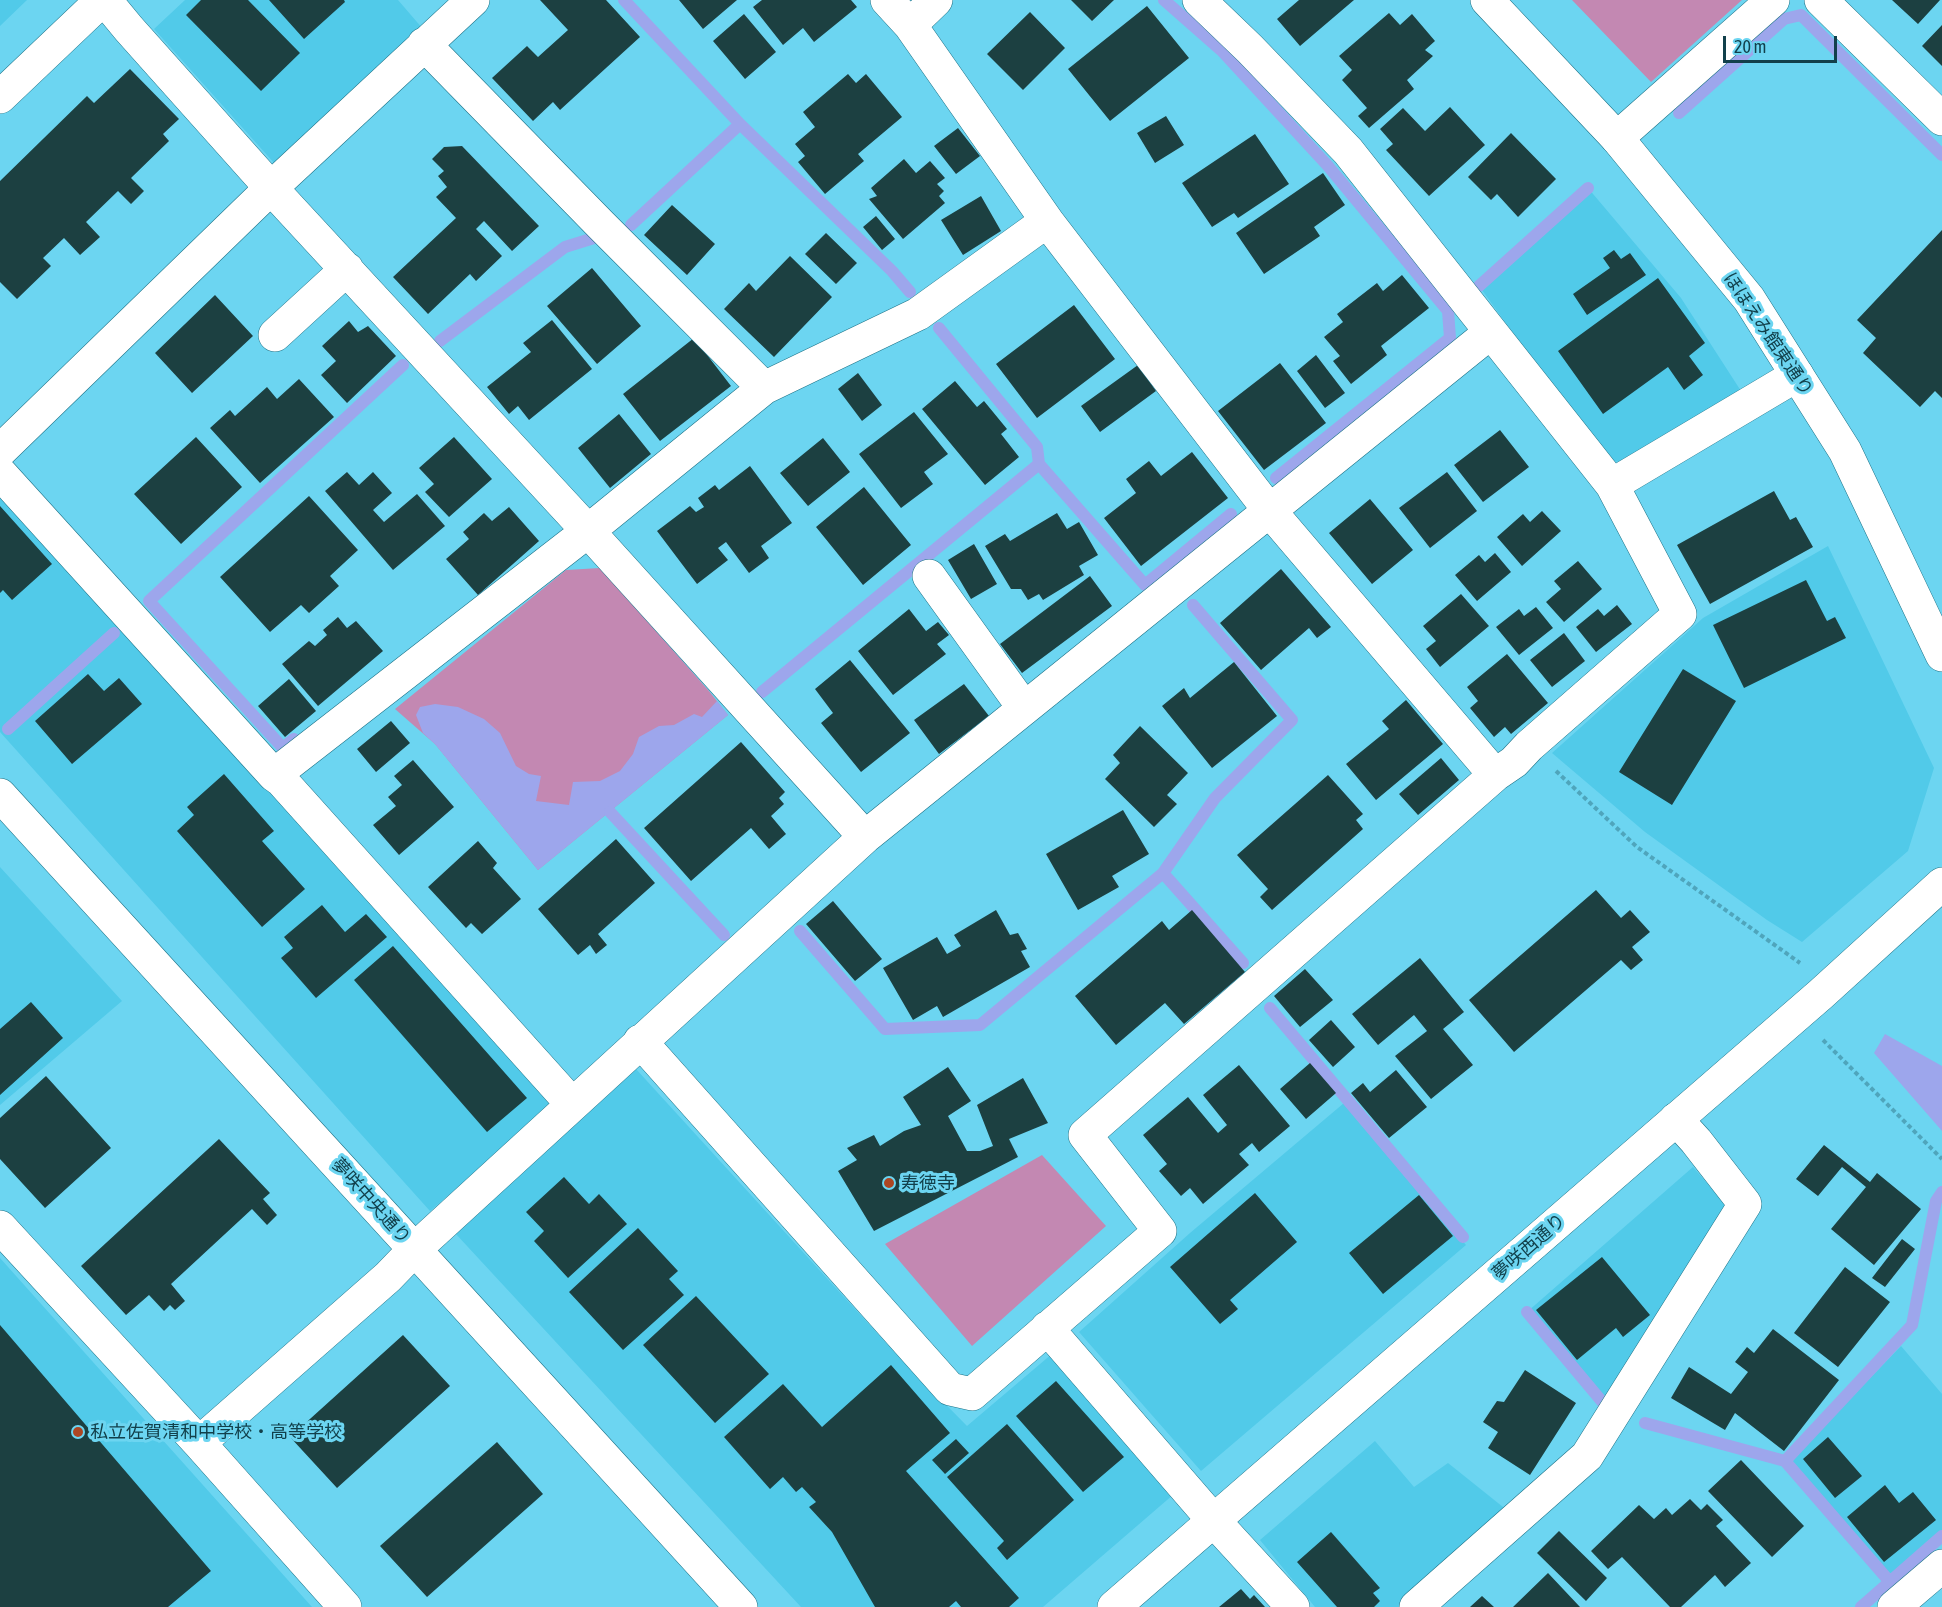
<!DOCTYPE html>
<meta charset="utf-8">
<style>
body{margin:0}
#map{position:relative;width:1942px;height:1607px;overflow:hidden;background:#6cd5f1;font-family:"Asap Condensed",sans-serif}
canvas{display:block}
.scale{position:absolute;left:1723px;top:36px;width:114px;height:27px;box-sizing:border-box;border:3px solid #12404b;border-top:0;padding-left:8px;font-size:18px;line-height:21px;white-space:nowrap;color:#12404b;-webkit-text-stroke:4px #6cd5f1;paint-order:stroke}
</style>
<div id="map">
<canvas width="1942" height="1607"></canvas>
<div class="scale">20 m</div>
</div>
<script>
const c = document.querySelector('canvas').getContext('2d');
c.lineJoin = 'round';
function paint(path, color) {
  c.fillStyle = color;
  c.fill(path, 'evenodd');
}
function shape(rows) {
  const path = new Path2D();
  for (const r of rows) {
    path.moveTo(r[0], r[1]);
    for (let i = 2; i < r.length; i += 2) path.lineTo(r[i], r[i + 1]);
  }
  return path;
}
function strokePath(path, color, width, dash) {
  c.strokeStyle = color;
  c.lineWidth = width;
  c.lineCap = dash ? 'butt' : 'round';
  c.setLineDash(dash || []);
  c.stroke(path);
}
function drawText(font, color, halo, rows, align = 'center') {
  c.font = font + ' "Asap Condensed","Noto Sans JP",sans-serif';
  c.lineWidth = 6;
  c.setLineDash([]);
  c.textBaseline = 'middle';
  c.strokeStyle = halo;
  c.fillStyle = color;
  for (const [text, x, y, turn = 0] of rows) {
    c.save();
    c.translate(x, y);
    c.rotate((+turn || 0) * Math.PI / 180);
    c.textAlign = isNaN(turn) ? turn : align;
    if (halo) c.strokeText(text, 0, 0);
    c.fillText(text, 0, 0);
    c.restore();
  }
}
paint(shape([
 [0,0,27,0,0,26],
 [185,0,398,0,423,29,275,164,154,29],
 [1588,188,1681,298,1741,391,1626,462,1606,461,1479,286],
 [0,496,284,804,552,1106,430,1211,0,732],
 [1828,546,1934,768,1908,851,1802,942,1767,920,1645,832,1552,753,1703,618],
 [0,867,122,1001,0,1105],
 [636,1069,896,1354,967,1426,1053,1353,1174,1494,1043,1607,801,1607,455,1233],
 [1344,1103,1466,1245,1201,1471,1079,1332,1190,1233],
 [1693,1167,1729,1209,1604,1404,1527,1312],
 [0,1258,312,1607,0,1607],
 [1901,1346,1942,1394,1942,1541,1895,1583,1789,1462],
 [1375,1441,1414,1487,1448,1463,1508,1511,1401,1607,1315,1607,1260,1540]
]), '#51cae9');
paint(shape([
 [1572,0,1742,0,1651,82],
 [600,568,709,691,728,715,538,870,435,744,395,709,566,570],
 [1042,1155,1106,1226,972,1346,885,1244]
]), '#c388b2');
paint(shape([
 [717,701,728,715,538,870,435,744,423,733,416,715,420,707,435,704,458,707,484,719,500,733,516,766,529,774,541,776,536,801,569,805,573,782,600,781,620,771,633,754,639,737,659,726,674,725,694,714,702,717],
 [1885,1034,1942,1066,1942,1131,1874,1053]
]), '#9da6ec');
strokePath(shape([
 [624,0,740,124,892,271,910,292],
 [1164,0,1222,51,1328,166,1448,311,1450,338,1276,478],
 [1679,113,1784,19,1801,15,1942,155],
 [631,225,740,124],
 [1479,286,1588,188],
 [939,328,1037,447,1039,464,1145,585,1231,514],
 [440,341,565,247,594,238],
 [1193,605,1292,720,1215,798,1163,873,1243,963],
 [762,692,1039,464],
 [8,729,114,633],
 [294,739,283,748,149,601,403,365],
 [610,812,724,935],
 [800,931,885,1029,980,1025,1163,873],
 [1270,1008,1463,1237],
 [1527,1312,1604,1404],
 [1645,1423,1785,1461,1890,1582],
 [1785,1461,1912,1325,1936,1201,1942,1192],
 [1861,1607,1942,1536]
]), '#9da6ec', 12);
paint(shape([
 [201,0,248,0,300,53,261,91,186,15],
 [269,0,344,0,345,2,304,39],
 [540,0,606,0,640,37,560,110,553,102,533,121,492,78,527,46,538,57,568,30],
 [679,0,737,0,703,29],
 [762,0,851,0,857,7,814,42,803,28,783,45,753,7],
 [1071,0,1114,0,1092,21],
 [1299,0,1354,0,1300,46,1277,19],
 [1892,0,1940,0,1918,24],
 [1147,6,1189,58,1110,121,1068,69],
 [1030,12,1065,48,1023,90,987,54],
 [1389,13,1400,25,1412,14,1435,41,1425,50,1433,56,1407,80,1414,89,1369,128,1358,116,1367,108,1342,80,1352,70,1339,56],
 [744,14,776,52,745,79,713,41],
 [1942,25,1942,66,1922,46],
 [130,69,179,119,163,134,169,141,131,178,144,191,131,204,118,191,86,222,100,237,80,255,64,238,43,258,51,266,17,299,0,282,0,181,87,96,94,103],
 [848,74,856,83,866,74,902,117,858,154,864,161,825,194,798,162,805,156,795,144,815,127,803,112],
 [1450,107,1485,145,1429,196,1386,150,1393,144,1380,129,1403,108,1425,131],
 [1166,116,1184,145,1155,163,1137,133],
 [958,128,980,156,956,174,934,146],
 [1511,133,1556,179,1518,217,1497,194,1491,200,1468,177],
 [1255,134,1289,184,1238,218,1234,213,1212,227,1182,183],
 [462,146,539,226,512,251,484,221,476,229,502,256,476,281,470,274,428,314,393,277,456,218,436,197,447,187,438,176,444,171,432,159,444,147],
 [904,159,916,173,930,161,945,178,937,184,944,191,939,196,945,203,903,239,869,199,877,196,871,188],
 [1323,173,1345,205,1314,227,1320,236,1264,274,1236,233],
 [981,196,1001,231,963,255,941,220],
 [672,205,715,244,687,275,644,235],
 [876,216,895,239,882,250,863,227],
 [1942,230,1942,398,1935,391,1920,407,1863,353,1876,338,1857,320],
 [826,233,857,263,836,284,805,254],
 [1614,250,1621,259,1630,253,1646,275,1587,315,1573,294,1610,268,1603,258],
 [790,256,832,297,774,357,724,309,749,283,756,291],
 [592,268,641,326,597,364,547,306],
 [1402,275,1429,308,1381,346,1387,355,1351,384,1333,361,1340,356,1324,337,1343,322,1337,314,1377,283,1383,291],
 [1658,278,1705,343,1689,356,1703,375,1684,390,1668,367,1603,414,1558,351],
 [215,295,253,336,192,393,155,353],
 [1074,305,1115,359,1037,418,996,364],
 [552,320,592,369,529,420,518,406,509,414,487,387,531,352,523,343],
 [349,321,358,332,368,326,396,356,347,403,321,375,336,361,322,346],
 [694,338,731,386,660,441,623,394],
 [1316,355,1345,393,1325,408,1297,371],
 [1280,363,1326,423,1264,470,1218,411],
 [1138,365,1156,391,1100,432,1081,406],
 [858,373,882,405,862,421,838,389],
 [299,379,334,417,260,483,210,428,230,410,235,416,267,387,277,399],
 [955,381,977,407,984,401,1007,429,1001,434,1019,457,985,485,922,409],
 [914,412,948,454,924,472,933,484,901,508,859,454],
 [619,414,651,454,610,488,578,448],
 [1500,430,1529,467,1483,502,1454,465],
 [196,437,242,487,181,544,134,494],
 [454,437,492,479,449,517,425,492,434,484,419,468],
 [823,438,850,472,808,506,780,473],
 [1192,452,1228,498,1141,566,1104,518,1136,493,1126,479,1149,461,1161,476],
 [750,466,792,523,761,546,769,558,749,573,726,542,718,548,728,560,697,584,657,531,690,506,696,512,704,507,698,498,715,485,719,490],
 [347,472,359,485,373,472,392,493,373,510,384,522,417,494,445,526,393,570,325,491],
 [1447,472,1477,511,1430,548,1399,508],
 [864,487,911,545,863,585,816,527],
 [1774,491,1790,520,1796,517,1813,547,1710,604,1677,545],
 [309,496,358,550,330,576,339,586,309,613,301,605,270,632,220,577],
 [1370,499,1413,550,1372,584,1329,533],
 [0,506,52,564,12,600,3,590,0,593],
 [509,507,539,541,478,595,446,559,469,539,463,532,484,513,492,521],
 [1542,511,1561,531,1522,566,1497,537,1523,514,1530,522],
 [1057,513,1067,529,1079,522,1098,555,1079,566,1084,575,1043,600,1039,594,1028,600,1021,589,1011,589,985,546,1005,534,1010,541],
 [974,544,997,584,971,599,948,560],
 [1495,553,1511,572,1477,601,1455,575,1479,555,1485,562],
 [1578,561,1602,589,1564,622,1546,602,1561,589,1554,581],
 [1281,569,1331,627,1317,638,1309,628,1261,670,1220,623],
 [1090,576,1112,606,1022,673,1000,644],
 [1806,580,1827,621,1835,617,1846,638,1744,688,1713,625],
 [1461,594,1489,626,1440,667,1426,649,1436,641,1423,626],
 [1617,605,1632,624,1596,652,1576,627,1598,609,1604,616],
 [1536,607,1553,628,1519,655,1496,627,1519,609,1524,616],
 [909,609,926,631,938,622,949,635,937,644,946,654,893,695,858,651],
 [338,617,347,628,356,621,383,651,318,706,282,664,309,641,315,646,327,635,323,630],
 [1564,633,1585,661,1552,687,1530,660],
 [1507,654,1548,703,1511,734,1505,727,1494,737,1470,708,1478,701,1467,687],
 [850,660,910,733,861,772,821,723,833,713,815,689],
 [1234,662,1277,716,1212,768,1162,706,1184,688,1190,698],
 [1683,669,1736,701,1672,805,1619,772],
 [88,674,104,691,119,678,142,704,72,764,35,721],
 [289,679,316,711,285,737,258,706],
 [964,684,989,716,939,754,914,720],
 [1406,700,1443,744,1376,800,1346,764,1389,729,1382,721],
 [391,721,410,743,376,772,357,749],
 [1140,726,1188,773,1167,795,1177,804,1154,827,1105,779,1120,763,1113,755],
 [741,742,785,792,779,798,784,804,771,816,786,834,769,849,751,828,691,881,644,828],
 [1441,758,1459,780,1418,815,1399,794],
 [413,760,454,807,399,855,373,825,396,806,388,797,402,785,394,776],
 [224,774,274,831,262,841,305,889,262,927,177,831,194,815,187,807],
 [1328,775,1363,814,1356,820,1363,829,1272,910,1260,897,1268,889,1237,855],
 [1123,810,1149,854,1112,876,1119,887,1078,910,1046,854],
 [616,839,655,883,598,934,607,945,596,954,590,945,578,955,538,909],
 [478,841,497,863,493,868,521,899,482,934,471,923,466,928,428,887],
 [1596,890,1621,918,1630,910,1650,932,1632,947,1643,960,1631,970,1621,960,1514,1052,1469,1000],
 [833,901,882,959,855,981,806,924],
 [322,905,345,932,366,914,387,937,316,998,281,958,293,948,284,937],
 [996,910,1010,935,1018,933,1027,949,1021,951,1030,967,943,1017,937,1006,913,1020,883,968,937,937,947,954,961,946,954,935],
 [1192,910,1245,972,1184,1024,1165,1003,1116,1045,1075,996,1162,921,1169,930],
 [393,946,527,1098,487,1132,354,980],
 [1420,958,1464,1012,1443,1029,1473,1065,1431,1099,1395,1056,1427,1031,1414,1015,1378,1045,1352,1014],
 [1305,969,1333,1000,1300,1027,1274,996],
 [31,1002,63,1038,0,1095,0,1029],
 [1331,1020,1355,1047,1333,1067,1309,1040],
 [1310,1063,1336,1093,1306,1119,1280,1089],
 [1239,1065,1290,1126,1259,1152,1252,1143,1239,1154,1249,1165,1203,1204,1190,1188,1181,1196,1159,1171,1167,1164,1143,1135,1188,1097,1218,1133,1227,1125,1203,1095],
 [948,1067,971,1101,948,1116,967,1151,980,1151,993,1146,977,1105,1023,1078,1048,1123,1009,1139,1018,1157,874,1231,838,1171,857,1160,847,1148,874,1135,880,1146,904,1131,921,1125,903,1097],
 [1396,1070,1427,1107,1389,1138,1351,1093,1363,1083,1370,1092],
 [46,1076,111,1148,45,1208,0,1159,0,1118],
 [219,1139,270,1193,263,1199,277,1215,267,1225,252,1209,171,1284,185,1301,175,1310,170,1305,164,1311,149,1295,126,1315,81,1266],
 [1824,1145,1870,1182,1877,1173,1921,1209,1874,1265,1831,1229,1866,1187,1842,1167,1818,1196,1796,1179],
 [564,1177,589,1204,599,1194,627,1224,568,1278,534,1241,544,1231,526,1212],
 [1255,1193,1297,1242,1230,1300,1238,1309,1220,1324,1170,1267],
 [1419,1195,1453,1236,1383,1294,1349,1253],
 [638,1228,678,1271,669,1279,684,1295,623,1350,569,1292],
 [1902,1239,1915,1249,1885,1287,1872,1278],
 [1602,1257,1650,1315,1623,1337,1616,1328,1577,1360,1536,1310],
 [1845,1267,1890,1302,1838,1367,1794,1333],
 [696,1296,769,1374,715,1423,643,1345],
 [0,1325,211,1571,168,1607,0,1607],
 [1773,1329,1839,1380,1784,1451,1735,1413,1725,1430,1671,1398,1689,1367,1731,1394,1748,1372,1735,1362,1747,1347,1754,1353],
 [403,1335,450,1386,337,1488,290,1437],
 [891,1365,950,1433,906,1471,1019,1598,1009,1607,961,1607,956,1601,949,1607,875,1607,832,1532,809,1507,816,1502,802,1487,796,1492,783,1477,770,1489,724,1437,783,1384,822,1427],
 [1525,1370,1576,1403,1530,1475,1488,1448,1498,1432,1483,1422,1497,1401,1504,1402],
 [1056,1381,1124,1457,1083,1492,1016,1416],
 [1007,1424,1074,1500,1007,1560,997,1548,1004,1541,947,1477],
 [1828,1437,1862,1476,1835,1498,1803,1459],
 [956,1439,969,1453,945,1474,932,1460],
 [497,1442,543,1494,427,1597,380,1546],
 [1741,1460,1804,1526,1772,1557,1708,1491],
 [1885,1485,1899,1503,1913,1492,1936,1520,1884,1562,1847,1517],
 [1690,1499,1701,1510,1707,1504,1723,1520,1716,1526,1751,1563,1725,1587,1715,1575,1681,1607,1670,1607,1622,1557,1608,1569,1591,1551,1639,1505,1654,1519,1666,1508,1672,1515],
 [1559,1531,1607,1578,1586,1601,1537,1553],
 [1331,1532,1380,1588,1373,1593,1380,1601,1374,1607,1337,1607,1297,1562],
 [1548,1573,1580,1607,1513,1607],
 [1241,1589,1250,1599,1254,1595,1265,1607,1219,1607],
 [1482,1596,1494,1607,1470,1607]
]), '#1c4041');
const minor = shape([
 [105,0,129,29,271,188,588,531,865,837],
 [887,0,910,25,1047,221,1269,510,1495,775],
 [1821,0,1942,119],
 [910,25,936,0],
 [424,44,601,225,764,388],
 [1617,138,1773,0],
 [275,335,347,269],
 [0,451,271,188,473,0],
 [0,473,274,775,281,780,572,1104],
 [1612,485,1797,375],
 [929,576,1024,708],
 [274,775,588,531,764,388,918,314,1047,221],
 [640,1041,950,1389,972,1394,1160,1231,1085,1135,1495,775,1514,762,1529,746,1680,614,1612,485,1348,151,1250,49,1199,0],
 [0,1227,199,1443,345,1607],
 [1047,1328,1214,1521,1293,1607],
 [199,1443,388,1277,415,1249,865,837,1491,332],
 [1416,1607,1587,1456,1745,1204,1696,1141,1676,1119],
 [1894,1607,1942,1566]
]);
const tertiary = shape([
 [1487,0,1617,138,1749,299,1845,451,1942,655],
 [0,97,102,0],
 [0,795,741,1607],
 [1114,1607,1821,994,1942,884]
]);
strokePath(minor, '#1c7287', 34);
strokePath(tertiary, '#1c7287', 34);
strokePath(shape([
 [1556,771,1637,847,1800,963],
 [1823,1040,1942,1159]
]), '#4fa5bc', 4, [4.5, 3]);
strokePath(minor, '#fff', 33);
strokePath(tertiary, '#fff', 33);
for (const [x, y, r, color] of [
 [889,1183,6,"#ad4623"],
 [78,1432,6,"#ad4623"]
]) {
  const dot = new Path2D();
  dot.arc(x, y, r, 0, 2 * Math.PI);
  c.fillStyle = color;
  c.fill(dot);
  strokePath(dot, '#6cd5f1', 2);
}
drawText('18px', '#12404b', '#6cd5f1', [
 ["ほほえみ館東通り",1768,334,56],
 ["夢咲中央通り",371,1201,48],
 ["夢咲西通り",1529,1247,-41]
]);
drawText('18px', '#12404b', '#6cd5f1', [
 ["寿徳寺",901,1183],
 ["私立佐賀清和中学校・高等学校",90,1432]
], 'left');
</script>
